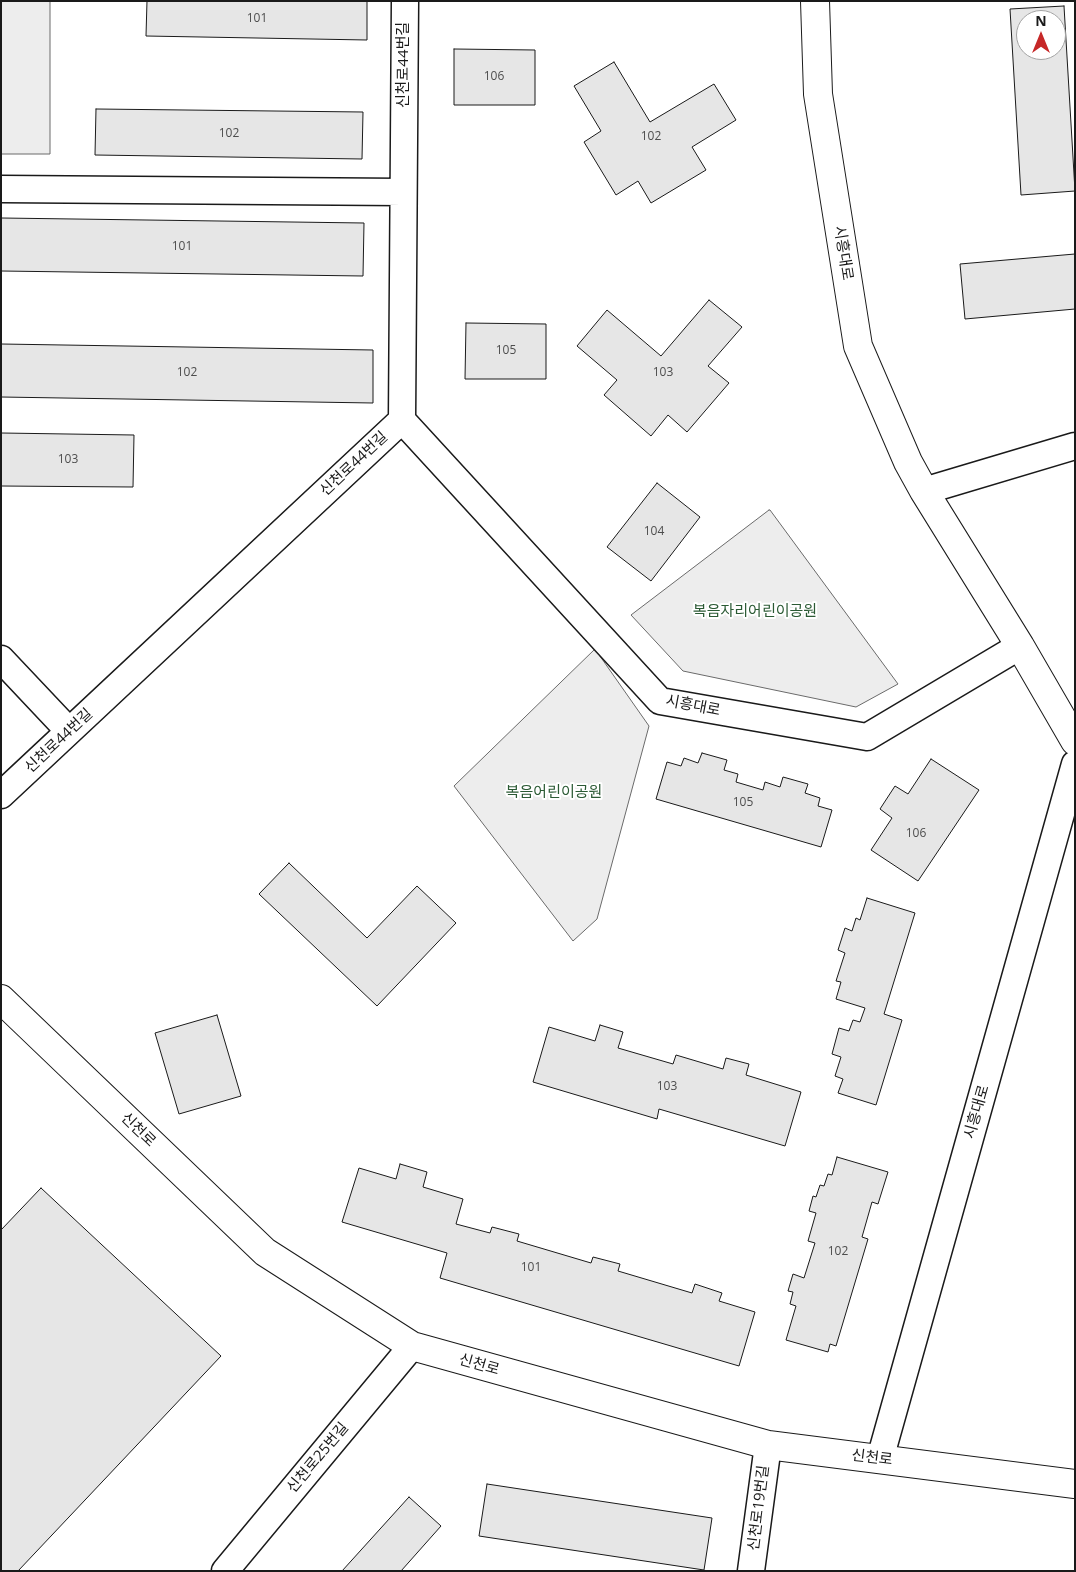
<!DOCTYPE html>
<meta charset="utf-8">
<style>
body{margin:0}
#map{position:relative;width:1076px;height:1572px;overflow:hidden;background:#fff;font-family:"Open Sans",sans-serif}
canvas{display:block}
.frame{position:absolute;inset:0;border:2px solid #1a1a1a;pointer-events:none}
.north{position:absolute;left:1016px;top:10px;width:50px;height:50px;box-sizing:border-box;background:#fff;border:1px solid #a3a3a3;border-radius:50%;rotate:0deg;font-size:14px;font-weight:700;line-height:20px;text-align:center;color:#1a1a1a}
.north::after{content:'';display:block;margin:auto;width:18px;height:22px;background:#c62828;clip-path:polygon(50% 0,100% 100%,50% 72%,0 100%)}
</style>
<div id="map">
<canvas width="1076" height="1572"></canvas>
<div class="frame"></div>
<div class="north">N</div>
</div>
<script>
const c = document.querySelector('canvas').getContext('2d');
c.lineJoin = 'round';
function paint(path, color) {
  c.fillStyle = color;
  c.fill(path, 'evenodd');
}
function shape(rows) {
  const path = new Path2D();
  for (const r of rows) {
    path.moveTo(r[0], r[1]);
    for (let i = 2; i < r.length; i += 2) path.lineTo(r[i], r[i + 1]);
  }
  return path;
}
function strokePath(path, color, width, dash) {
  c.strokeStyle = color;
  c.lineWidth = width;
  c.lineCap = dash ? 'butt' : 'round';
  c.setLineDash(dash || []);
  c.stroke(path);
}
function drawText(font, color, halo, rows, align = 'center') {
  c.font = font + ' "Open Sans","Noto Sans KR",sans-serif';
  c.lineWidth = 4;
  c.setLineDash([]);
  c.textBaseline = 'middle';
  c.strokeStyle = halo;
  c.fillStyle = color;
  for (const [text, x, y, turn = 0] of rows) {
    c.save();
    c.translate(x, y);
    c.rotate((+turn || 0) * Math.PI / 180);
    c.textAlign = isNaN(turn) ? turn : align;
    if (halo) c.strokeText(text, 0, 0);
    c.fillText(text, 0, 0);
    c.restore();
  }
}
const built = shape([
 [1,1,50,1,50,154,1,154,1,1],
 [769,510,770,510,898,684,856,707,683,671,631,615,769,510],
 [595,649,649,726,597,919,573,941,454,786,595,649]
]);
paint(built, '#ededed');
strokePath(built, '#6a6a6a', 1);
const building = shape([
 [147,1,367,1,367,40,146,36,147,1],
 [1064,6,1075,191,1021,195,1010,9,1064,6],
 [1026,20,1056,20,1056,50,1026,50,1026,20],
 [454,49,535,50,535,105,454,105,454,49],
 [614,62,650,122,714,84,736,120,692,147,706,170,651,203,638,181,616,195,584,142,601,131,574,86,614,62],
 [96,109,363,112,362,159,95,155,96,109],
 [1,218,364,223,363,276,1,271,1,218],
 [1075,254,1075,309,965,319,960,264,1075,254],
 [709,300,742,327,708,366,729,383,687,432,668,415,651,436,604,395,617,380,577,346,607,310,661,356,709,300],
 [466,323,546,324,546,379,465,379,466,323],
 [1,344,373,350,373,403,1,397,1,344],
 [1,433,134,435,133,487,1,486,1,433],
 [657,483,700,517,651,581,607,547,657,483],
 [702,753,727,760,724,770,738,774,736,782,763,790,765,782,780,787,783,777,808,784,805,793,820,798,818,806,832,810,821,847,656,799,667,762,681,766,684,758,698,763,702,753],
 [931,759,979,790,918,881,871,850,892,818,880,809,895,786,908,794,931,759],
 [289,863,367,938,417,886,456,923,377,1006,259,894,289,863],
 [867,898,915,913,884,1014,902,1020,876,1105,838,1093,843,1079,835,1076,841,1057,832,1054,839,1028,849,1031,853,1020,860,1022,865,1008,836,999,841,982,836,981,845,953,838,950,845,928,852,931,856,918,860,920,867,898],
 [217,1015,241,1096,179,1114,155,1033,217,1015],
 [600,1025,623,1032,618,1048,673,1064,676,1055,723,1069,726,1058,749,1064,746,1075,801,1092,785,1146,659,1109,657,1119,533,1082,549,1027,595,1041,600,1025],
 [837,1157,888,1172,878,1204,872,1202,862,1237,868,1239,836,1346,830,1344,828,1352,786,1340,796,1306,790,1304,793,1292,788,1291,793,1274,804,1278,815,1243,808,1241,816,1213,809,1211,813,1196,816,1197,820,1185,824,1186,828,1174,832,1175,837,1157],
 [400,1164,427,1172,423,1187,463,1199,456,1224,490,1233,492,1227,519,1234,517,1241,591,1263,593,1257,620,1264,618,1271,692,1293,695,1284,722,1293,719,1301,755,1312,739,1366,440,1278,447,1253,342,1222,359,1168,396,1179,400,1164],
 [41,1188,221,1356,18,1571,1,1571,1,1230,41,1188],
 [487,1484,712,1518,704,1570,479,1536,487,1484],
 [409,1497,441,1526,401,1571,342,1571,409,1497]
]);
paint(building, '#e6e6e6');
strokePath(building, '#1a1a1a', 1);
const street = shape([
 [1,189,403,192],
 [402,420,660,701,867,737,1020,646],
 [924,491,1075,446],
 [1,659,69,731],
 [1,795,402,420,405,1],
 [880,1459,1075,764],
 [225,1571,412,1346],
 [751,1571,768,1445]
]);
const secondary = shape([
 [1,999,265,1252,412,1346,768,1445,1075,1484]
]);
const primary = shape([
 [815,1,818,94,858,346,908,462,924,491,1020,646,1075,741]
]);
strokePath(street, '#1a1a1a', 29);
strokePath(secondary, '#1a1a1a', 30);
strokePath(primary, '#1a1a1a', 30);
strokePath(street, '#fff', 26);
strokePath(secondary, '#fff', 28);
strokePath(primary, '#fff', 28);
drawText('12px', '#4d4d4d', null, [
 ["101",257,19],
 ["106",494,77],
 ["102",229,134],
 ["102",651,137],
 ["101",182,247],
 ["105",506,351],
 ["102",187,373],
 ["103",663,373],
 ["103",68,460],
 ["104",654,532],
 ["105",743,803],
 ["106",916,834],
 ["103",667,1087],
 ["102",838,1252],
 ["101",531,1268]
]);
drawText('15px', '#1a1a1a', '#fff', [
 ["신천로44번길",404,65,-90],
 ["시흥대로",843,253,81],
 ["신천로44번길",354,464,-43],
 ["시흥대로",693,706,11],
 ["신천로44번길",59,741,-43],
 ["시흥대로",977,1112,-74],
 ["신천로",138,1130,44],
 ["신천로",479,1365,16],
 ["신천로25번길",318,1458,-50],
 ["신천로",872,1458,7],
 ["신천로19번길",759,1508,-83]
]);
drawText('15px', '#2b5a34', '#fff', [
 ["복음자리어린이공원",755,612],
 ["복음어린이공원",554,793]
]);
</script>
